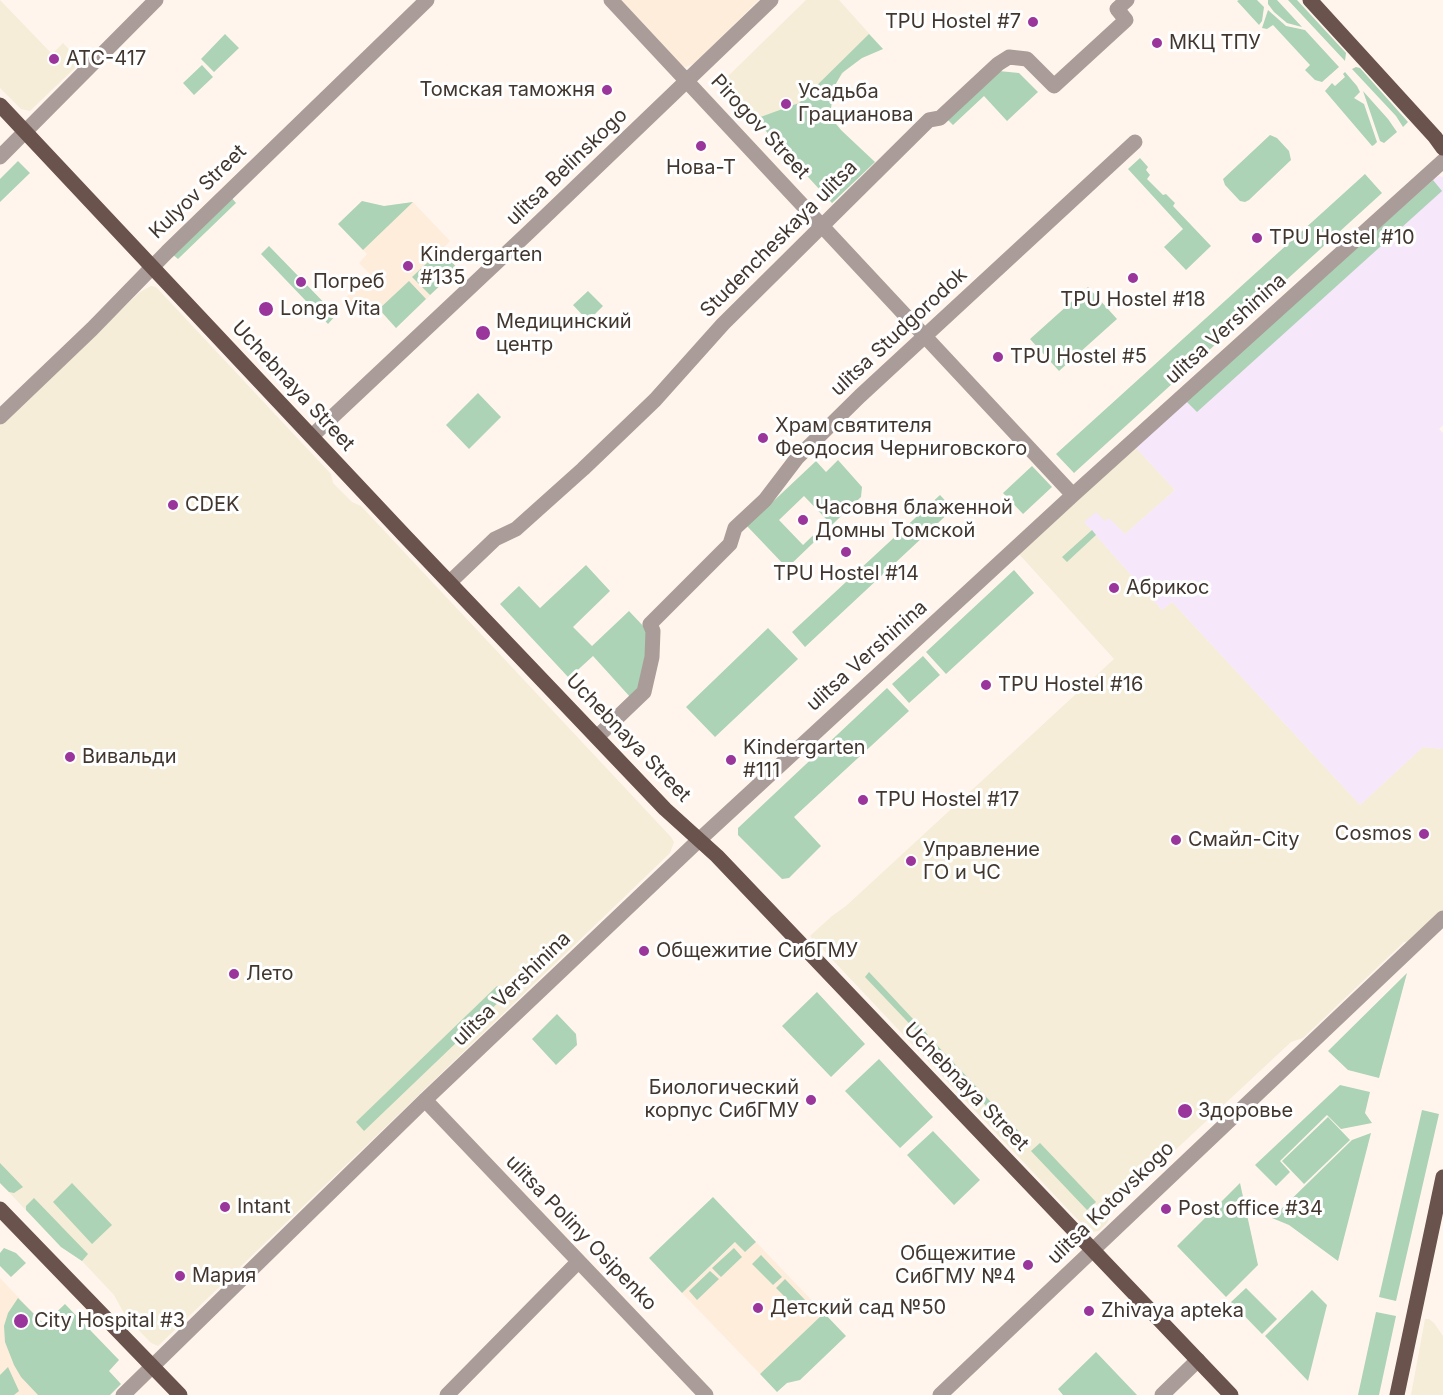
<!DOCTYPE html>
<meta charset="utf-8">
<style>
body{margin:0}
canvas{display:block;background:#fff5ec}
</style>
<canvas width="1443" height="1395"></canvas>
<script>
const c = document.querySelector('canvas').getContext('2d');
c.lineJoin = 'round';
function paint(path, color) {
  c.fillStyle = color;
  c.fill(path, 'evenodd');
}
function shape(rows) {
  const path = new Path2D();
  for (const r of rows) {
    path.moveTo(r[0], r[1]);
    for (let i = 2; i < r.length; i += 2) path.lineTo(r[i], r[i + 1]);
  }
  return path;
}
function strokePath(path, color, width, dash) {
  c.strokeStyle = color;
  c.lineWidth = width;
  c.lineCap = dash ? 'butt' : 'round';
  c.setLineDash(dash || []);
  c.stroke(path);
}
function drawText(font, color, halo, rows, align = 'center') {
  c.font = font + ' Inter,sans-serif';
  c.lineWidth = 6;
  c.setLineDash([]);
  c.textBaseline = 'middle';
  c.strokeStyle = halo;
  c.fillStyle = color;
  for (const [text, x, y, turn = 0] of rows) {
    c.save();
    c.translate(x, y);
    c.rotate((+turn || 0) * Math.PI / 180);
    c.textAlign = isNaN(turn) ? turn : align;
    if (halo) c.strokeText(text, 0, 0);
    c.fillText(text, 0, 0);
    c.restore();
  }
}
paint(shape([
 [0,0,52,54,63,43,81,62,30,111,21,109,0,88],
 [806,0,839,0,883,49,862,58,848,67,837,81,833,89,831,109,836,124,846,136,875,162,832,203,721,83],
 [151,286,156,287,331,474,333,483,352,502,361,506,671,837,674,842,670,853,158,1346,151,1343,126,1317,114,1295,82,1261,61,1247,0,1183,0,426,140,292],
 [1135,447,1175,490,1125,534,1109,519,1105,522,1085,523,1162,610,1172,602,1360,805,1423,747,1443,749,1443,911,1412,941,1404,942,1303,1038,1291,1042,1110,1211,1108,1222,1099,1231,1092,1232,1078,1220,810,936,832,916,846,906,1114,659,1019,554],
 [1425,1319,1429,1319,1434,1323,1443,1336,1443,1395,1411,1395]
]), '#f5edd7');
paint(shape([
 [1439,176,1443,177,1443,425,1439,429,1443,433,1443,749,1423,747,1360,805,1172,602,1162,610,1084,522,1096,512,1105,521,1109,518,1125,534,1175,490,1135,447,1433,180]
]), '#f6e7fa');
paint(shape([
 [619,0,759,0,695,63,686,67,682,66],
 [362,201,384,206,413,202,450,241,441,251,458,269,396,328,376,307,355,308,344,299,370,274,359,263,367,254,338,224],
 [736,1242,745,1252,756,1242,824,1313,760,1374,682,1293],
 [0,1278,64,1345,110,1395,0,1395]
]), '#ffeddc');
paint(shape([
 [1239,0,1257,0,1264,7,1262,21,1259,25,1237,1],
 [1268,0,1277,0,1302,27,1287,23,1274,12,1268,4],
 [1288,0,1297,0,1346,53,1345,61],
 [1268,10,1286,26,1305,30,1339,67,1322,82,1315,80,1305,70,1310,65,1273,25,1267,29,1262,28],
 [225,34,239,48,214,72,201,59],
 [869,34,883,49,862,58,842,73,833,89,831,109,836,124,841,130,875,162,832,203,755,119,799,103],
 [202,65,213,77,194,95,183,83],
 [1356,67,1360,68,1408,122,1403,127,1396,116,1352,69],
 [999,71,1019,73,1038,92,1007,121,984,96,953,125,947,119],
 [1345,72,1357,86,1360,92,1354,98,1364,104,1377,142,1374,145,1372,146,1325,91,1332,83,1335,86,1345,77,1343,74],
 [1363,91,1388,119,1397,132,1384,143,1380,141],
 [1270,135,1277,138,1289,151,1291,160,1249,200,1245,202,1240,201,1225,185,1223,179],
 [1140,158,1148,167,1146,170,1150,175,1147,179,1163,195,1166,194,1175,203,1173,206,1211,246,1186,270,1164,247,1183,229,1128,169],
 [18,161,30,173,0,202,0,179],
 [1365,174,1382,193,1074,473,1056,454],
 [1433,180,1442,191,1197,412,1186,401],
 [231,197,236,203,178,259,172,254],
 [362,201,384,206,413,202,363,250,338,224],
 [269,246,336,315,328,324,261,254],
 [441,250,458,269,430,295,412,277],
 [409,281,426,299,396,328,379,309],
 [1088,287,1117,319,1059,371,1030,339],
 [588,291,603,306,588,321,573,305],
 [478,393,501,417,469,449,446,425],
 [838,460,862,487,861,497,787,568,747,526,816,461,826,472],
 [804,496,828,521,803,545,779,520],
 [1032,466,1052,487,1023,514,1003,493],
 [940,495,953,509,805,647,792,632],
 [1092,530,1096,535,1067,562,1062,557],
 [586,565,610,591,573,627,592,646,629,611,646,629,649,637,640,687,631,698,593,656,569,678,500,604,519,586,540,608],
 [1014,570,1034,593,946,674,926,652],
 [768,628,798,659,715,737,686,707],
 [923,656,940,675,909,703,892,684],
 [887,688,909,711,794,817,821,846,789,878,782,879,738,835,738,828],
 [869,972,928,1035,924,1039,865,977],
 [1407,973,1379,1078,1348,1070,1328,1051],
 [497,986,506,995,364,1131,356,1122],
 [817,992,865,1044,831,1077,782,1026],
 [557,1014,576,1034,577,1045,556,1065,532,1039],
 [932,1040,1025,1138,1020,1142,928,1044],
 [879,1059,933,1117,900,1148,845,1091],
 [1340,1085,1370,1092,1365,1113,1372,1123,1341,1129,1327,1115,1280,1161,1290,1172,1276,1186,1255,1165],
 [1422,1110,1439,1114,1396,1301,1379,1297],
 [1328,1117,1350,1140,1304,1184,1282,1161],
 [933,1131,980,1180,954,1205,907,1155],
 [1371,1133,1338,1261,1289,1225,1272,1218,1352,1140],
 [1040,1143,1096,1202,1087,1210,1031,1151],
 [0,1163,23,1187,14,1193,9,1192,0,1183],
 [72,1183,112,1225,92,1244,53,1202],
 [1240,1183,1258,1265,1226,1297,1177,1246],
 [713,1197,756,1242,745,1252,735,1242,682,1293,649,1258],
 [34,1198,88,1254,82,1261,61,1247,26,1210,26,1206],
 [4,1248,16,1253,26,1263,11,1277,0,1266,0,1253],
 [734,1248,742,1257,721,1277,712,1268],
 [761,1255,782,1277,773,1285,752,1264],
 [710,1271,719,1279,697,1300,689,1291],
 [785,1279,806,1301,797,1309,776,1288],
 [1246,1288,1277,1319,1262,1334,1231,1302],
 [1312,1290,1327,1305,1308,1381,1265,1336],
 [18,1298,44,1324,65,1304,119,1360,109,1371,121,1384,110,1395,38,1395,21,1377,14,1365,5,1342,4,1326,8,1313],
 [1376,1312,1396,1316,1379,1395,1358,1395],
 [824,1313,846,1336,800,1380,787,1383,777,1392,760,1374],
 [1096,1352,1137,1395,1063,1395,1058,1389],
 [8,1367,19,1391,14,1395,0,1395,0,1375]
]), '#acd3b6');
strokePath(shape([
 [611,0,1073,495],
 [0,157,156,0],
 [0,417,92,329,167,252,427,0],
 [312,436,529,232,771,0],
 [450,582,495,539,516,529,583,469,655,400,723,324,929,120,940,118,998,64,1009,57,1027,59,1054,86,1126,20,1117,9,1127,0],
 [597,737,644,692,652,657,653,631,650,624,730,544,735,528,765,500,797,458,860,396,1135,142],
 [425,1100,706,1395],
 [123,1395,425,1100,699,840,1073,495,1443,161],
 [447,1395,578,1262],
 [940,1395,1443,918],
 [1162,1395,1198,1360]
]), '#aa9c99', 15);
strokePath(shape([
 [1310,0,1435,137,1443,148],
 [0,105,403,534,665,809,717,856,1231,1395],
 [0,1209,180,1395],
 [1397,1395,1443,1177]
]), '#6a524d', 15);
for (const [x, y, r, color] of [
 [1033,22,6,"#99359b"],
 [1157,43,6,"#99359b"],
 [54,59,6,"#99359b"],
 [607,90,6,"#99359b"],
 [786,104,6,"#99359b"],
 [701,146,6,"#99359b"],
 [1257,238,6,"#99359b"],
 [408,266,6,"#99359b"],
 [1133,278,6,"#99359b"],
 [301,282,6,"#99359b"],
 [266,309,8,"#99359b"],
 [483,333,8,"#99359b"],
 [998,357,6,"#99359b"],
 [763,438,6,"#99359b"],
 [173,505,6,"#99359b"],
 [803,520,6,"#99359b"],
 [846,552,6,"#99359b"],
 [1114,588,6,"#99359b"],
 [986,685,6,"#99359b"],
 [70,757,6,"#99359b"],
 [731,760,6,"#99359b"],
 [863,800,6,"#99359b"],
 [1424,834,6,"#99359b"],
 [1176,840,6,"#99359b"],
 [911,861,6,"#99359b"],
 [644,951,6,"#99359b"],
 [234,974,6,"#99359b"],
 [811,1100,6,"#99359b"],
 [1185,1111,8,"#99359b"],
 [225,1207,6,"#99359b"],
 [1166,1209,6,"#99359b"],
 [1028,1265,6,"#99359b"],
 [180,1276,6,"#99359b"],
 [758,1308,6,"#99359b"],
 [1089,1311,6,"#99359b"],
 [21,1321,8,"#99359b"]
]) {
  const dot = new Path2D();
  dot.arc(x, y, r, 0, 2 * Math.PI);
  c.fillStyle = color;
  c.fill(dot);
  strokePath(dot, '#fff', 2);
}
drawText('20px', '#41372f', '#fff', [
 ["TPU Hostel #7",1021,22,"right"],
 ["МКЦ ТПУ",1169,43],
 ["АТС-417",66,59],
 ["Томская таможня",595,90,"right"],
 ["Усадьба",798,92],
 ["Грацианова",798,115],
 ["Нова-Т",701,168,"center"],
 ["TPU Hostel #10",1269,238],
 ["Kindergarten",420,255],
 ["#135",420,278],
 ["Погреб",313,282],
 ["TPU Hostel #18",1133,300,"center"],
 ["Longa Vita",280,309],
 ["Медицинский",496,322],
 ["центр",496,345],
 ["TPU Hostel #5",1010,357],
 ["Храм святителя",775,426],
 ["Феодосия Черниговского",775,449],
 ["CDEK",185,505],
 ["Часовня блаженной",815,508],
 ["Домны Томской",815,531],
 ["TPU Hostel #14",846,574,"center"],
 ["Абрикос",1126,588],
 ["TPU Hostel #16",998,685],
 ["Kindergarten",743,748],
 ["#111",743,771],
 ["Вивальди",82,757],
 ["TPU Hostel #17",875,800],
 ["Cosmos",1412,834,"right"],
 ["Смайл-City",1188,840],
 ["Управление",923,850],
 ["ГО и ЧС",923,873],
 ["Общежитие СибГМУ",656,951],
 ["Лето",246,974],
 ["Биологический",799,1088,"right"],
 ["корпус СибГМУ",799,1111,"right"],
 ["Здоровье",1198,1111],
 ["Intant",237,1207],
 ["Post office #34",1178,1209],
 ["Общежитие",1016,1254,"right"],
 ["СибГМУ №4",1016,1277,"right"],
 ["Мария",192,1276],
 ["Детский сад №50",770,1308],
 ["Zhivaya apteka",1101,1311],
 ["City Hospital #3",34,1321]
], 'left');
drawText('20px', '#41372f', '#fff', [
 ["Pirogov Street",760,127,47],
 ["ulitsa Belinskogo",567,167,-44],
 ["Kulyov Street",198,192,-44],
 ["Studencheskaya ulitsa",779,239,-45],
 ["ulitsa Vershinina",1226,329,-42],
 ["ulitsa Studgorodok",899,332,-43],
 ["Uchebnaya Street",293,386,47],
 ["ulitsa Vershinina",867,656,-42],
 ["Uchebnaya Street",628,738,46],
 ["ulitsa Vershinina",512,989,-44],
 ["Uchebnaya Street",966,1087,46],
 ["ulitsa Kotovskogo",1111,1203,-44],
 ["ulitsa Poliny Osipenko",581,1233,46]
]);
</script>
